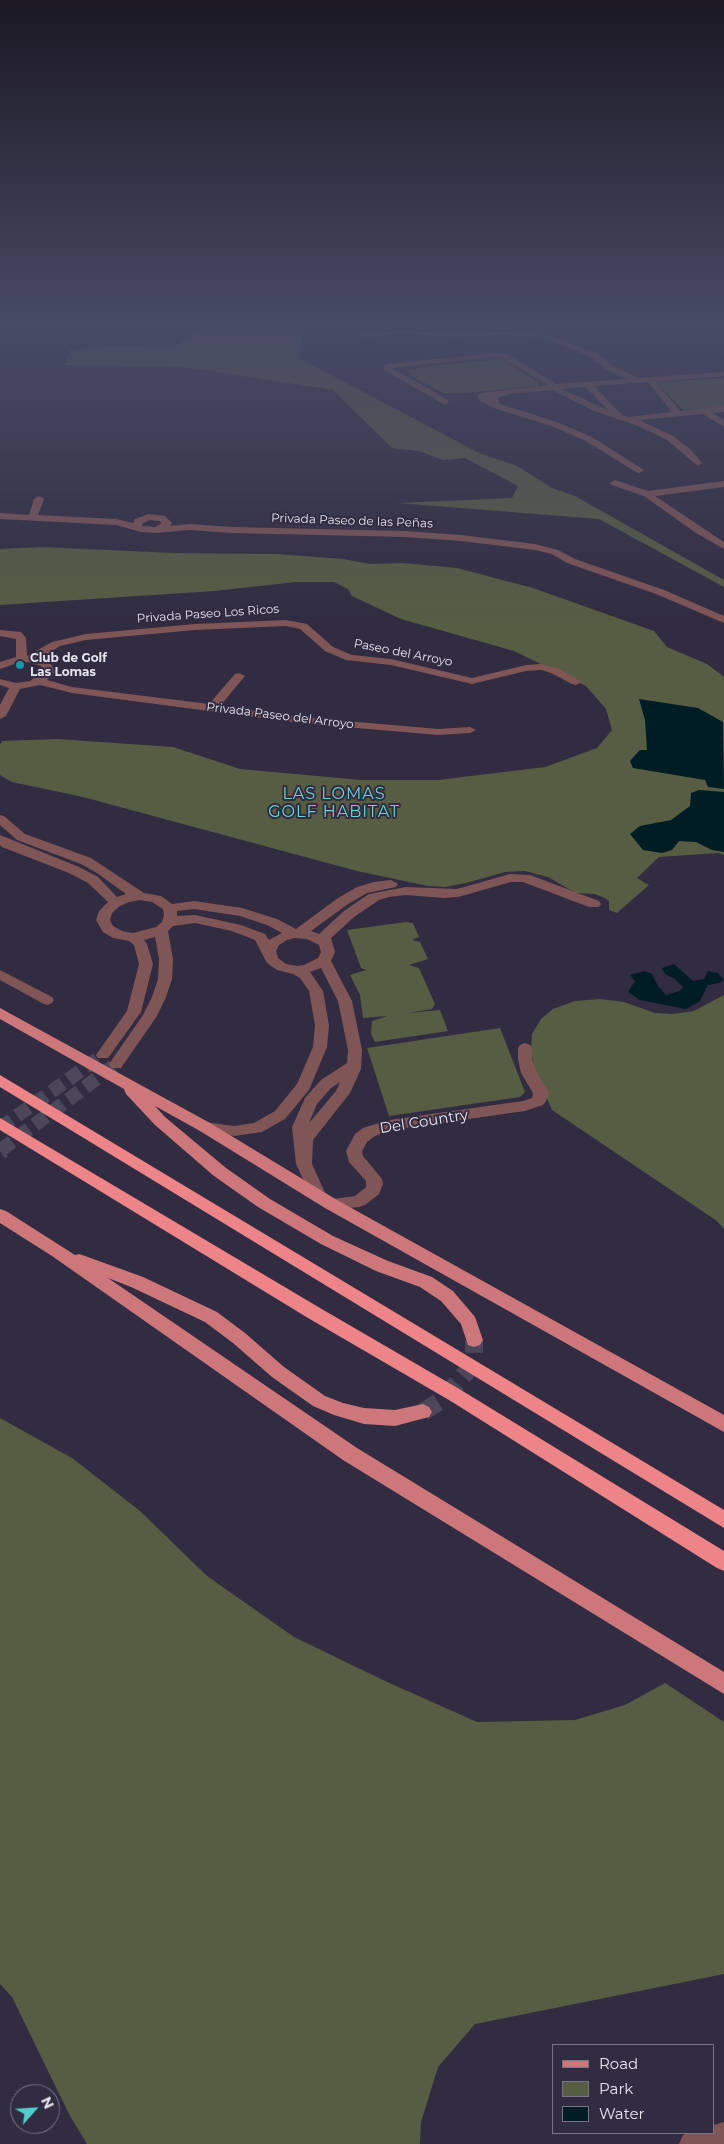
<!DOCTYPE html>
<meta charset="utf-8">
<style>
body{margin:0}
#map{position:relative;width:724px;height:2144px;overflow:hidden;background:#312c41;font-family:Montserrat,sans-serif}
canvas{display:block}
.legend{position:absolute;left:552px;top:2044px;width:162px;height:90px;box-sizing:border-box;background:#312c41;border:1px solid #797587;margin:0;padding:6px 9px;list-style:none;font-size:15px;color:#e6e3f1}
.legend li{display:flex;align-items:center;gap:10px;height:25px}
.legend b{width:25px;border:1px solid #797587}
.north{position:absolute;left:10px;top:2084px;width:50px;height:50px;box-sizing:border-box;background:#312c41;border:1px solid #797587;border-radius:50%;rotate:64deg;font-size:14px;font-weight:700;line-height:20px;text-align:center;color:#e6e3f1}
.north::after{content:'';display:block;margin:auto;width:18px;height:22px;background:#52cdcc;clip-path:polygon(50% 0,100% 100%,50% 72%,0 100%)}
</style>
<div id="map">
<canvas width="724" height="2144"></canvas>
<ul class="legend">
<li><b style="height:6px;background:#ce777a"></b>Road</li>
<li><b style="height:14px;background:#575d42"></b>Park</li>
<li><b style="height:14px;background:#001d26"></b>Water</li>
</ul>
<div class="north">N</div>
</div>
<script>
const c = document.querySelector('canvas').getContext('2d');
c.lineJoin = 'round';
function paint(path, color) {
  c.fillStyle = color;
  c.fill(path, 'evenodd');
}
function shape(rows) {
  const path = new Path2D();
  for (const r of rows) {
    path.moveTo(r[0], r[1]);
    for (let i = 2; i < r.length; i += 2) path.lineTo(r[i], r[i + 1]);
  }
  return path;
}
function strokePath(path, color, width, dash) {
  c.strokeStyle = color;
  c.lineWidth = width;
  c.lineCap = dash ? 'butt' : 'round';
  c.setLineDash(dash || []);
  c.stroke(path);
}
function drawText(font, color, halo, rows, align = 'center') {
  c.font = font + ' Montserrat,sans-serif';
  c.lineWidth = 4;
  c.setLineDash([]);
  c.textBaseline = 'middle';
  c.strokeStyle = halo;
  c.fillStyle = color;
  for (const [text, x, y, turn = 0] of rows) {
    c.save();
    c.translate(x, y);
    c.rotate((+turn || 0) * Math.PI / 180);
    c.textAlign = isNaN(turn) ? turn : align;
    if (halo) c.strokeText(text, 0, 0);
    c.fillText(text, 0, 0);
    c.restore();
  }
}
paint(shape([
 [204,326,304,326,299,358,479,453,517,466,552,488,575,496,724,580,724,587,599,519,398,503,512,498,518,486,465,458,443,460,419,451,392,448,333,390,184,367,64,365,70,350,113,346,173,348],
 [502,359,539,383,537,386,464,393,443,393,412,376,409,370,431,366],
 [724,378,724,407,683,410,656,382],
 [42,547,174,553,276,554,343,559,370,564,403,563,457,568,533,588,654,631,667,647,707,664,724,677,724,855,718,853,659,857,637,878,649,885,617,913,609,910,609,901,603,897,594,894,576,893,548,877,525,871,505,872,466,883,445,887,428,886,357,871,83,797,12,782,0,775,0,745,2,741,57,739,173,747,240,769,361,780,438,780,545,767,597,748,612,730,606,709,586,686,514,651,401,619,352,596,348,589,334,582,296,582,214,591,0,605,0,549],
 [406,922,413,923,419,937,412,940,420,942,428,959,409,965,419,968,435,1004,432,1009,407,1013,440,1010,448,1031,375,1042,371,1034,372,1021,387,1016,363,1018,360,995,350,975,366,970,361,968,347,930],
 [724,995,724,1229,717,1221,552,1110,535,1072,531,1051,532,1034,541,1019,553,1009,575,1001,600,999,624,1002,655,1013,672,1014,694,1011],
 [500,1028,525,1092,520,1097,389,1116,367,1048],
 [0,1418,72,1458,140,1511,207,1576,294,1637,385,1681,477,1722,575,1720,625,1705,665,1683,724,1722,724,1974,475,2024,438,2067,421,2122,420,2144,87,2144,70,2116,12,1997,0,1984]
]), '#575d42');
paint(shape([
 [639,699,698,708,723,722,724,789,708,787,705,780,633,768,630,761,640,750,647,750,645,720],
 [699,790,724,792,724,852,712,850,696,842,679,841,672,850,662,853,643,850,630,834,640,826,671,820,690,806,691,793],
 [674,964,693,981,704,979,708,971,718,973,724,980,719,983,708,985,700,1001,686,1009,640,1000,628,992,635,981,630,975,644,971,652,974,658,986,666,995,680,991,683,987,675,979,665,974,662,968]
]), '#001d26');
strokePath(shape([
 [0,1128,103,1055],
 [1,1150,116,1064]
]), '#4c475b', 14, [14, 7]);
strokePath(shape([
 [0,1151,3,1149]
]), '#4c475b', 18, [18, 9]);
strokePath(shape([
 [423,1412,443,1399,469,1369,474,1359,474,1340]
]), '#4c475b', 18, [18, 9]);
paint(shape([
 [400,330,455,333,511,331,546,335,596,352,613,366,638,378,724,372,724,376,656,382,680,411,724,406,724,412,713,413,724,420,724,427,703,414,639,420,673,436,690,449,702,463,698,466,667,440,638,426,594,411,552,390,509,394,498,398,500,404,557,422,592,437,644,470,639,473,636,472,586,441,551,426,494,408,480,401,477,395,481,393,548,385,502,358,494,357,392,368,448,400,449,402,445,405,384,370,384,366,388,364,494,353,507,354,556,384,627,379,607,370,590,356,545,339,511,335,455,337,400,334,361,338,357,336,361,334,400,330],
 [648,382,672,412,628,417,622,415,594,386,648,382],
 [586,387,586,388,608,410,561,389,586,387],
 [615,480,648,491,724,481,724,487,655,496,724,542,724,549,696,533,644,496,612,485,610,483,615,480],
 [39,496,44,499,38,515,116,519,133,523,135,519,149,514,165,516,172,523,170,526,189,524,232,527,405,531,461,535,535,544,558,550,575,559,664,590,724,616,724,623,656,594,567,563,552,554,535,550,461,541,405,537,232,533,189,530,155,533,141,532,116,525,0,519,0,513,29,515,34,499,39,496],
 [150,520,159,521,162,523,155,527,142,526,143,523,150,520],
 [286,620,307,624,333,647,352,655,391,659,472,678,526,665,541,664,559,669,582,682,576,685,572,684,551,673,541,670,526,671,472,684,391,665,346,660,325,651,300,629,286,626,195,630,86,640,60,646,40,659,50,662,55,672,47,680,72,687,209,704,235,674,239,673,245,676,220,706,300,717,438,729,470,727,476,730,470,733,438,735,300,723,72,693,40,685,20,689,6,716,0,719,0,705,9,688,0,685,0,679,16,683,30,681,43,671,41,666,29,662,17,663,0,669,0,662,16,657,16,639,0,636,0,630,21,632,26,638,27,656,52,642,86,634,195,624,286,620],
 [0,815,4,816,25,834,91,858,144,893,161,896,172,904,194,901,242,908,277,919,296,929,338,898,357,887,374,882,391,880,398,884,396,887,367,893,348,904,311,931,319,934,344,911,369,894,406,887,457,889,510,874,530,875,599,901,601,904,599,907,589,907,523,882,511,882,458,897,444,898,406,895,389,897,379,900,354,917,331,938,335,952,331,961,352,1001,362,1050,361,1069,350,1093,313,1140,312,1164,327,1197,326,1200,355,1196,366,1187,366,1181,349,1162,346,1151,355,1134,363,1128,389,1120,523,1101,532,1098,533,1093,521,1073,518,1059,518,1048,520,1045,525,1043,530,1045,532,1048,532,1059,537,1073,549,1093,546,1101,543,1105,525,1111,391,1130,375,1136,367,1142,362,1151,363,1156,382,1179,383,1184,379,1194,365,1205,359,1207,331,1210,325,1208,323,1204,324,1201,319,1203,313,1201,296,1164,292,1127,305,1098,321,1080,347,1063,348,1050,338,1001,321,968,310,972,323,991,329,1025,327,1047,309,1090,285,1119,262,1132,234,1136,200,1131,197,1127,200,1123,205,1122,234,1126,254,1123,275,1111,297,1084,313,1047,315,1025,309,991,300,978,293,974,277,970,267,963,255,940,232,931,195,923,173,926,168,931,173,959,172,979,166,997,157,1016,121,1068,111,1068,109,1064,143,1015,152,997,158,979,159,959,155,937,144,940,147,944,153,964,141,1012,108,1058,98,1058,96,1055,127,1011,139,964,134,945,129,941,113,938,103,932,96,920,99,911,108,902,88,883,69,873,2,847,0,845,0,835,79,867,98,877,117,897,126,894,97,873,81,864,17,840,0,825,0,815],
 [140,900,152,902,163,909,164,915,162,922,156,927,133,933,122,931,113,926,110,920,112,913,120,906,129,902,140,900],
 [194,909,240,916,267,925,282,933,269,940,265,934,241,925,195,915,177,916,177,911,194,909],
 [295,938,307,939,319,945,321,952,318,958,304,965,297,966,286,964,278,958,276,951,279,945,287,940,295,938],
 [340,1082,336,1091,309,1123,317,1104,331,1088,340,1082],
 [0,970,52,997,54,1000,52,1003,47,1005,42,1003,0,980,0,970],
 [724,2122,724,2144,679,2144,683,2135,688,2133,713,2133,713,2125,724,2122]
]), '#805556');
paint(shape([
 [0,1008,210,1123,337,1200,724,1415,724,1432,325,1208,200,1131,155,1106,165,1117,226,1168,270,1199,333,1236,388,1261,432,1277,453,1291,475,1317,483,1340,480,1345,474,1347,468,1345,461,1324,441,1301,420,1287,376,1271,321,1244,258,1207,214,1176,155,1125,126,1094,124,1089,0,1019,0,1008],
 [0,1209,6,1211,75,1255,79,1254,85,1256,143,1277,217,1312,245,1333,284,1367,325,1396,343,1403,364,1408,395,1410,423,1404,429,1407,432,1412,429,1417,395,1426,364,1424,334,1415,313,1406,272,1377,233,1343,205,1322,131,1287,108,1278,357,1448,724,1672,724,1694,343,1460,52,1256,0,1223,0,1209]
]), '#ce777a');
paint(shape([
 [0,1075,724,1510,724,1528,0,1087,0,1075],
 [0,1118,320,1308,461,1390,724,1551,724,1571,717,1568,449,1400,308,1318,0,1130,0,1118]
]), '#ed8488');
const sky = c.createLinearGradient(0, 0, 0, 626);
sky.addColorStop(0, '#1b1824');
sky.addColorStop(0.52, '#484b65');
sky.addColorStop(1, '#484b6500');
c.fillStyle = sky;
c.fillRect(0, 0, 724, 626);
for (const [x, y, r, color] of [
 [20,665,5,"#0f9aa8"]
]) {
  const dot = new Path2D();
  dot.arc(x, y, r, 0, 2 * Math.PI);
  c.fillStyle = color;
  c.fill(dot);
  strokePath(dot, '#312c41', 2);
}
drawText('12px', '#e6e3f1', '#312c41', [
 ["Privada Paseo de las Peñas",352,521,2],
 ["Privada Paseo Los Ricos",208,614,-4],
 ["Paseo del Arroyo",403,653,11],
 ["Privada Paseo del Arroyo",280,716,7]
]);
drawText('bold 12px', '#e6e3f1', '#312c41', [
 ["Club de Golf",30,658],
 ["Las Lomas",30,672]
], 'left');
drawText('15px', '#e6e3f1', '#312c41', [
 ["Del Country",424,1122,-9]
]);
c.letterSpacing = '1px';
drawText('16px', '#68d4d3', '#312c41', [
 ["LAS LOMAS",334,794],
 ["GOLF HABITAT",334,812]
]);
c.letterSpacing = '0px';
</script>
